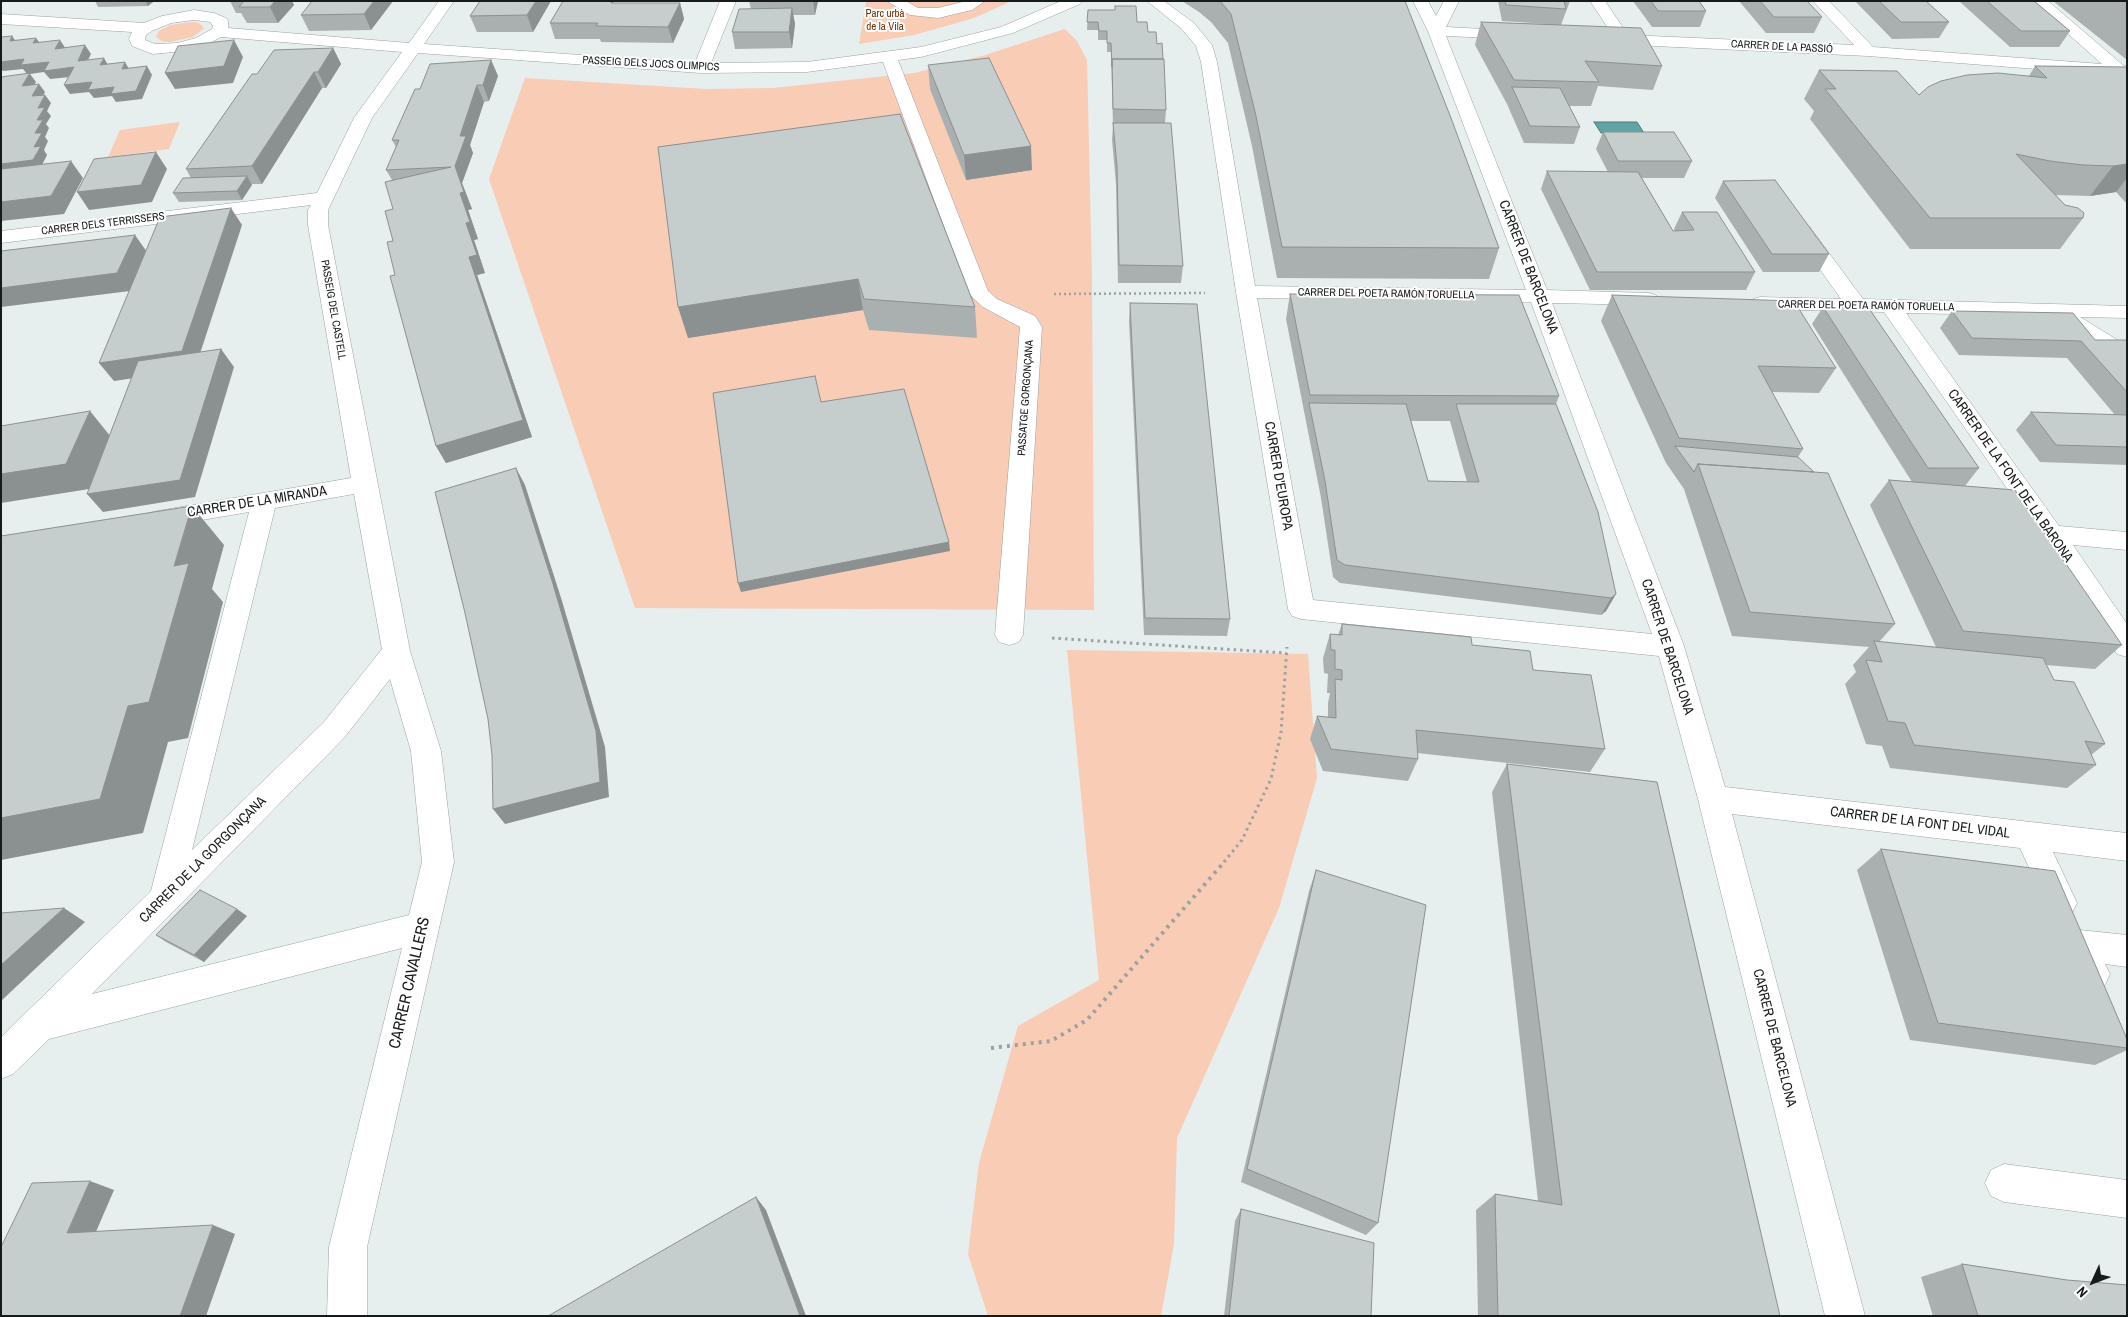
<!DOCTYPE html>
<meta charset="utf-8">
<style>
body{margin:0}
#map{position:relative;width:2128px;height:1317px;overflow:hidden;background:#e6eeee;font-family:"Archivo Narrow",sans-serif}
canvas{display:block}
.frame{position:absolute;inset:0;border:2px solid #171a1a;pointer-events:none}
.north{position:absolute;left:2068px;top:1257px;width:50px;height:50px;-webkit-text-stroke:4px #fff;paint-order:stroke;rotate:227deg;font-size:14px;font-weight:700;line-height:20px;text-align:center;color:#171a1a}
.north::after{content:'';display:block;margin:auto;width:18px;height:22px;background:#171a1a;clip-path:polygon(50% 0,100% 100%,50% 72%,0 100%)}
</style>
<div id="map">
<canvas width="2128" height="1317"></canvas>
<div class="frame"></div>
<div class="north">N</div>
</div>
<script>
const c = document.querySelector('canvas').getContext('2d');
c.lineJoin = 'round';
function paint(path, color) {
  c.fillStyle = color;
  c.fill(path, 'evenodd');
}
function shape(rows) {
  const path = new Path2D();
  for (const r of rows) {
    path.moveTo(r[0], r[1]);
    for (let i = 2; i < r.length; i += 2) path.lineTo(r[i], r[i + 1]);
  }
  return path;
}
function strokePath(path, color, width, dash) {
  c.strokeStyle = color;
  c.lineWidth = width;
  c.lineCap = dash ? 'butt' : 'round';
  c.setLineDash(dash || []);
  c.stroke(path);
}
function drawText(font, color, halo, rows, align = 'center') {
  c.font = font + ' "Archivo Narrow",sans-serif';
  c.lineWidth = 4;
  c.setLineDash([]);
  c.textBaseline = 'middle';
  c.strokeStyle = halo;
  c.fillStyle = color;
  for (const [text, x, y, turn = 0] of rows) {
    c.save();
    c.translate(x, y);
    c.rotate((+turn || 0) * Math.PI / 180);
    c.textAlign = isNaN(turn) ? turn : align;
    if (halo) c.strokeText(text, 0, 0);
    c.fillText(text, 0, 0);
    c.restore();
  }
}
paint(shape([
 [866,1,1012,1,974,18,914,35,859,44],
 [193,22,199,23,204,28,193,37,169,42,162,41,156,37,159,31,170,25],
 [1065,29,1077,41,1087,60,1092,278,1094,610,635,608,489,179,525,78,706,89,773,88,914,73,982,56],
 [180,122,169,149,108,157,120,130],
 [1067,650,1308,654,1317,778,1279,908,1177,1138,1174,1244,1161,1316,988,1316,968,1254,979,1163,1018,1026,1099,980]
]), '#f8ccb5');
const water = shape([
 [1594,122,1637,122,1644,133,1601,133,1594,122]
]);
paint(water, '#60a4a4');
strokePath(water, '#4a7b7b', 1);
const minor = shape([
 [439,1,454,1,424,44,695,63,720,1,736,1,711,63,807,62,921,47,1001,27,1061,1,1082,1,1080,4,1013,33,921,57,898,60,988,291,997,299,1035,316,1042,327,1023,635,1019,642,1009,645,999,642,995,635,1020,327,983,307,969,294,883,62,807,72,701,73,418,53,372,118,328,210,328,225,410,651,441,751,454,862,367,1247,367,1316,327,1316,329,1247,402,948,49,1039,13,1074,1,1079,1,1037,151,891,249,512,161,527,152,524,149,518,152,512,351,478,308,225,308,210,311,205,1,243,1,231,317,193,354,118,402,52,221,37,208,44,184,51,153,54,132,46,129,39,132,32,1,24,1,14,144,23,162,16,194,10,214,13,226,18,228,21,228,28,409,43,439,1],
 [194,20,210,22,213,26,212,29,196,38,177,43,155,44,145,40,146,35,152,31,171,23,194,20],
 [354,494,382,649,324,722,192,850,275,508,354,494],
 [390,679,411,751,422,862,409,915,92,994,344,738,390,679],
 [887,1,906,1,918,8,938,8,966,1,985,1,972,10,938,18,910,15,887,1],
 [1147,1,1164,1,1194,23,1212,45,1217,62,1255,286,1526,290,1428,31,1413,1,1428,1,1436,16,1444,1,1459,1,1446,27,1522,31,1524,34,1522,37,1516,39,1446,36,1547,290,1649,293,1656,295,1659,299,1656,303,1649,305,1552,303,1684,646,1725,787,2127,833,2127,861,2053,852,2077,903,2072,913,2061,918,2050,913,2020,848,1732,814,1865,1316,1825,1316,1698,799,1659,656,1301,619,1292,616,1288,609,1236,292,1201,62,1196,46,1182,29,1147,1],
 [1257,298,1531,302,1652,634,1313,600,1257,298],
 [1590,1,1605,1,1628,35,1854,45,1813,1,1829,1,1873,47,2102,64,2031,1,2048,1,2124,66,2127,66,2127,76,1868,56,1612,44,1606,42,1604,39,1606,36,1612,34,1590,1],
 [1802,224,1809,226,1863,299,2127,306,2127,318,2080,317,2127,346,2127,363,2119,361,2050,316,1906,313,2059,526,2127,532,2127,550,2073,545,2127,624,2127,657,2117,654,2043,540,1884,312,1760,309,1753,307,1750,303,1753,299,1760,297,1841,299,1792,230,1795,226,1802,224],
 [2080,930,2127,935,2127,967,2105,964,2110,974,2105,985,2093,990,2081,985,2064,945,2068,934,2080,930],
 [2004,1164,2127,1180,2127,1218,2004,1202,1991,1196,1985,1183,1991,1170,2004,1164]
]);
strokePath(minor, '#9aa1a1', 1);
strokePath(shape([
 [1054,294,1205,293]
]), '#9ca2a2', 2.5, [2, 3]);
strokePath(shape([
 [1052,638,1286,653],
 [1224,862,1242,840,1271,779,1281,732,1287,647]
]), '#9ca2a2', 3, [2.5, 4]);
strokePath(shape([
 [991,1048,1051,1041,1087,1020,1225,861]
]), '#9ca2a2', 4, [3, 5]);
paint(minor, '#fff');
paint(shape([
 [7,1,58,1,7,2],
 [95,1,168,1,167,2,153,2,148,6,98,7],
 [230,1,292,1,294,5,278,23,247,23,241,13,236,13],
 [393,1,371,30,309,31,301,15],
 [551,1,533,32,477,32,470,16],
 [563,1,614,1,614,3,680,3,684,19,673,43,601,42,600,39,555,39,550,23],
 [749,1,818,1,815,15,793,15,795,24,792,48,735,49,732,32,751,9],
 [1182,1,1405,1,1499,248,1489,279,1277,278,1252,146,1228,43,1211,22,1199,12],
 [1498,1,1570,1,1561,25,1662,66,1653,90,1598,86,1591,106,1569,106,1580,127,1574,144,1524,143,1507,104,1475,45,1481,22,1548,24,1502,21],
 [1633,1,1699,1,1706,11,1700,27,1652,27],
 [1739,1,1807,1,1822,17,1814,33,1766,33],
 [1855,1,1926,1,1949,22,1939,38,1892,39],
 [1959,1,2034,1,2070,31,2059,47,2010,47],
 [2053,1,2127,1,2127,60],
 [1088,10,1137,22,1148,32,1157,44,1166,110,1165,123,1183,266,1181,283,1118,283,1116,184,1112,140,1113,126,1111,52,1107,52,1107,40,1098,40,1098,30,1087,30],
 [333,48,341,64,326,88,322,88,262,184,252,184,242,200,179,202,173,193,191,178,186,169],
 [491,60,498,76,489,101,484,102,470,145,473,153,462,183,472,209,468,210,478,239,474,240,485,273,477,275,532,437,446,463,436,446,395,275,392,180,386,170,396,147,392,140],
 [928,65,1032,170,966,180,930,89],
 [2035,66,2127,67,2127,204,2116,192,2090,196,2056,195,2065,205,2083,218,2060,249,1910,249,1810,119,1814,111,1804,99,1819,70,1919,95,2029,76],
 [900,114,975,307,977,338,869,330,863,310,688,338],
 [1603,132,1692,161,1684,178,1642,178,1673,231,1675,231,1674,229,1682,212,1755,272,1746,290,1590,290,1541,189,1547,171,1608,172,1596,149],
 [1723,181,1829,254,1819,272,1763,272,1715,198],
 [1290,294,1559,396,1556,404,1616,594,1606,611,1601,615,1340,583,1333,577,1321,498,1286,319],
 [1411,421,1450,421,1467,482,1428,481],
 [1612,295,1836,368,1819,393,1772,392,1803,449,1798,457,1895,624,1879,642,1936,647,1870,505,1889,480,1912,482,1812,324,1823,307,1979,468,1965,486,2122,645,2095,669,2046,665,2054,680,2105,744,2091,755,2096,765,2067,788,1890,768,1882,746,1866,744,1845,684,1856,672,1853,665,1869,647,1732,636,1684,489,1666,463,1601,321],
 [1130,303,1230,619,1227,636,1144,635,1129,321],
 [1952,311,2095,340,2127,340,2127,465,2040,462,2016,430,2031,412,2115,415,2067,358,1959,355,1940,328],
 [1342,624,1472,645,1533,670,1605,749,1590,772,1417,753,1418,759,1408,781,1323,771,1310,739,1317,716,1328,717,1328,703,1330,693,1327,693,1328,674,1324,673,1323,658,1330,634,1338,635],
 [1507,764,1780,1316,1478,1316,1476,1210,1495,1194,1538,1201,1492,792],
 [1881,849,2127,1039,2127,1050,2095,1065,1910,1040,1857,870],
 [1316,870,1378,1223,1366,1235,1241,1182,1309,891],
 [247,916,204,962,166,942,156,935],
 [1241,1209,1371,1316,1224,1316,1235,1221],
 [1962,1264,2067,1280,2127,1316,1933,1316,1921,1277]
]), '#aab0b0');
paint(shape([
 [145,1,152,1,153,2,148,6],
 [275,1,292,1,294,5,278,23,270,7],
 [374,1,393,1,371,30,364,14],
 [536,1,551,1,533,32,527,15],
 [813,1,818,1,815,15],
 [680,3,684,19,673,43,668,27],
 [792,8,795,24,792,48,789,32],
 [12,36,18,44,10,41],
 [36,38,42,46,33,43],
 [60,40,66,49,55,49],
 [234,40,243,57,233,83,175,89,165,73],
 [85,45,91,54,83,70,78,61],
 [333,48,341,64,326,88,318,72],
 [104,58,109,67,100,65],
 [24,59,49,62,74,67,80,76,50,79,44,72,30,74,36,82,28,94,22,86,27,74,23,69,3,71,1,69,1,60],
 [491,60,498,76,489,101,483,85],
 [125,62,130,71,122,69],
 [147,66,152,75,142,99,116,102,112,96,94,98,89,92,70,94,64,85],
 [314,72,322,88,262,184,252,166],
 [39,84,45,92,38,105,32,96],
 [477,85,484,102,470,145,473,153,462,183,472,209,468,210,478,239,474,240,485,273,477,275,532,437,446,463,436,446,469,257,466,223,455,166,460,136],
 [45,95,51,103,47,111,51,116,46,124,49,128,45,137,48,141,44,150,47,155,40,169,1,174,1,164,35,133,38,108],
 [1031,146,1032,170,966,180,964,155],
 [156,152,167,169,152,202,89,210,77,192],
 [71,161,83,178,64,214,1,221,1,202],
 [2127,164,2127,178,2116,192,2090,196,2113,166],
 [247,176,252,185,242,200,237,191],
 [231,208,242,225,195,369,114,381,99,363,207,276],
 [135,235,147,252,130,291,1,307,1,288],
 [858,279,863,310,688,338,678,307],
 [221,349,234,367,195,497,103,512,87,494],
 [90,411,111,437,89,489,1,503,1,474],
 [516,468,525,485,562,601,605,747,609,797,505,824,493,809],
 [192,506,224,545,212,589,223,602,188,738,168,742,143,833,1,860,1,818,128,706,174,566],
 [949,542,950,551,741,592,738,583],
 [1616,594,1606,611,1601,615,1611,598],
 [64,908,85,922,1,1001,1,965],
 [237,909,247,916,204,962,194,955],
 [90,1181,114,1190,92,1241,67,1233],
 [756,1197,766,1210,806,1316,800,1316],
 [213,1225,235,1234,206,1316,180,1316]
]), '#8b9090');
const building = shape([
 [244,1,275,1,270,7,239,7,244,1],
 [312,1,374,1,364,14,301,15,312,1],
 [480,1,536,1,527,15,470,16,480,1],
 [563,1,611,1,611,3,680,3,668,27,596,26,598,23,550,23,563,1],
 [1220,1,1405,1,1451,118,1499,248,1282,247,1256,116,1231,14,1220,1],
 [1505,1,1564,1,1566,9,1506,5,1505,1],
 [1651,1,1699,1,1706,11,1658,11,1651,1],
 [1760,1,1807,1,1822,17,1774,17,1760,1],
 [1879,1,1926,1,1949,22,1901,22,1879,1],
 [1987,1,2034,1,2070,31,2021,31,1987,1],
 [1115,6,1136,6,1137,22,1147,22,1148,32,1156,32,1157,44,1162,43,1163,59,1112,59,1112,67,1111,43,1107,43,1107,31,1099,31,1098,22,1087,22,1088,10,1115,10,1115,6],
 [792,8,789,32,732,32,739,9,792,8],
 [1481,22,1641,28,1662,66,1585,61,1599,82,1514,80,1481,22],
 [12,36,10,41,36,38,33,43,60,40,55,49,85,45,78,61,104,58,100,65,125,62,122,69,147,66,136,91,111,94,114,87,88,90,92,82,64,85,74,67,44,71,49,62,21,65,24,59,1,62,1,37,12,36],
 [234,40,224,66,165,73,178,46,234,40],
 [333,48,318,72,314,72,252,166,186,169,252,74,257,74,274,50,333,48],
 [989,58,1031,146,964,155,928,65,989,58],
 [1112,59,1164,59,1166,110,1113,109,1112,59],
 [491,60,483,85,477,85,460,136,466,136,455,166,464,192,460,193,470,222,466,223,477,255,469,257,523,420,436,446,390,276,395,275,387,242,393,241,385,211,393,209,385,182,451,167,386,170,399,140,392,140,415,89,420,89,430,64,491,60],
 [2035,66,2127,67,2127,164,2113,166,2083,165,2050,161,2016,154,2065,205,2078,208,2084,213,2083,218,1930,218,1825,89,1836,89,1819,70,1897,71,1919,95,1928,87,1941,81,1967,75,1998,73,2047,78,2035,66],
 [30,73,22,86,39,84,32,96,45,95,38,108,45,107,37,120,43,120,35,133,42,133,34,147,41,146,33,160,1,164,1,77,30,73],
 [1512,87,1560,88,1580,127,1530,126,1512,87],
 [900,114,975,307,864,299,858,279,678,307,658,147,900,114],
 [1113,123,1171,123,1183,266,1119,265,1117,166,1113,123],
 [1603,132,1674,132,1692,161,1618,161,1603,132],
 [156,152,141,185,77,192,94,159,156,152],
 [71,161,51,196,1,202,1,169,71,161],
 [1547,171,1638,172,1673,231,1694,230,1682,212,1717,212,1755,272,1597,272,1547,171],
 [247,176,237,191,173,193,183,178,247,176],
 [1775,180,1829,254,1772,254,1723,181,1775,180],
 [231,208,182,351,99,363,160,217,231,208],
 [135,235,117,273,1,288,1,251,135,235],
 [1290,294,1519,295,1559,396,1310,395,1290,294],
 [1612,295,1794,301,1836,368,1758,366,1803,449,1679,438,1612,295],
 [1130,303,1197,304,1230,619,1145,618,1130,303],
 [1823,307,1868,307,1979,468,1928,468,1823,307],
 [1952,311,2073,313,2095,340,2127,340,2127,392,2081,341,1972,338,1952,311],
 [221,349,180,480,87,494,138,361,221,349],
 [815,376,821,402,904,389,949,542,738,583,713,393,815,376],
 [1309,403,1406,404,1428,481,1479,482,1456,404,1556,404,1598,512,1616,594,1611,598,1345,565,1337,560,1325,481,1309,403],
 [90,411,66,464,1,474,1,426,90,411],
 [2031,412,2127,415,2127,447,2056,445,2031,412],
 [1675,446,1798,457,1814,472,1698,464,1694,472,1675,446],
 [1698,464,1828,473,1895,624,1750,612,1698,464],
 [516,468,553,584,596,731,600,782,493,809,492,755,488,719,465,613,435,492,516,468],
 [1889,480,2015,490,2122,645,1963,631,1889,480],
 [192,506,174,566,189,563,149,702,128,706,100,799,1,818,1,536,192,506],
 [1342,624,1471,637,1472,645,1530,651,1533,670,1591,675,1605,749,1416,730,1418,759,1331,749,1317,716,1336,718,1335,679,1342,680,1342,670,1335,669,1335,650,1331,650,1330,634,1342,635,1342,624],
 [1874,641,2043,658,2054,680,2074,682,2105,744,2085,741,2096,765,1914,745,1905,723,1888,721,1866,660,1882,662,1874,641],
 [1507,764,1657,782,1780,1316,1498,1316,1495,1194,1562,1205,1507,764],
 [1881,849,2055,871,2127,1039,2127,1048,1938,1023,1881,849],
 [1316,870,1426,905,1378,1223,1247,1169,1316,870],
 [200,890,237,909,194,955,156,935,200,890],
 [64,908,1,965,1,913,64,908],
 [90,1181,67,1233,213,1225,180,1316,1,1316,1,1247,32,1183,90,1181],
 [756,1197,800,1316,548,1316,756,1197],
 [1241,1209,1374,1243,1371,1316,1229,1316,1241,1209],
 [1962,1264,2067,1280,2127,1285,2127,1316,1978,1316,1962,1264]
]);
paint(building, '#c6cdcd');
strokePath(building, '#8b9090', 1);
drawText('11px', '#6c3004', '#fff', [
 ["Parc urbà",885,14],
 ["de la Vila",885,27]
]);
drawText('11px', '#171a1a', '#fff', [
 ["CARRER DE LA PASSIÓ",1782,47,3],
 ["PASSEIG DELS JOCS OLIMPICS",651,64,3],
 ["CARRER DELS TERRISSERS",103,224,-7],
 ["CARRER DEL POETA RAMÓN TORUELLA",1386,294,1],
 ["CARRER DEL POETA RAMÓN TORUELLA",1866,306,1],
 ["PASSEIG DEL CASTELL",333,310,80],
 ["PASSATGE GORGONÇANA",1026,398,-86]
]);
drawText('14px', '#171a1a', '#fff', [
 ["CARRER DE BARCELONA",1528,267,69],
 ["CARRER D'EUROPA",1278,476,80],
 ["CARRER DE LA FONT DE LA BARONA",2010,476,55],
 ["CARRER DE LA MIRANDA",257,502,-9],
 ["CARRER DE BARCELONA",1667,647,72],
 ["CARRER DE LA FONT DEL VIDAL",1920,823,7],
 ["CARRER DE LA GORGONÇANA",203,860,-45],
 ["CARRER DE BARCELONA",1774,1038,76]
]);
drawText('16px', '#171a1a', '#fff', [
 ["CARRER CAVALLERS",410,983,-77]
]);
</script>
